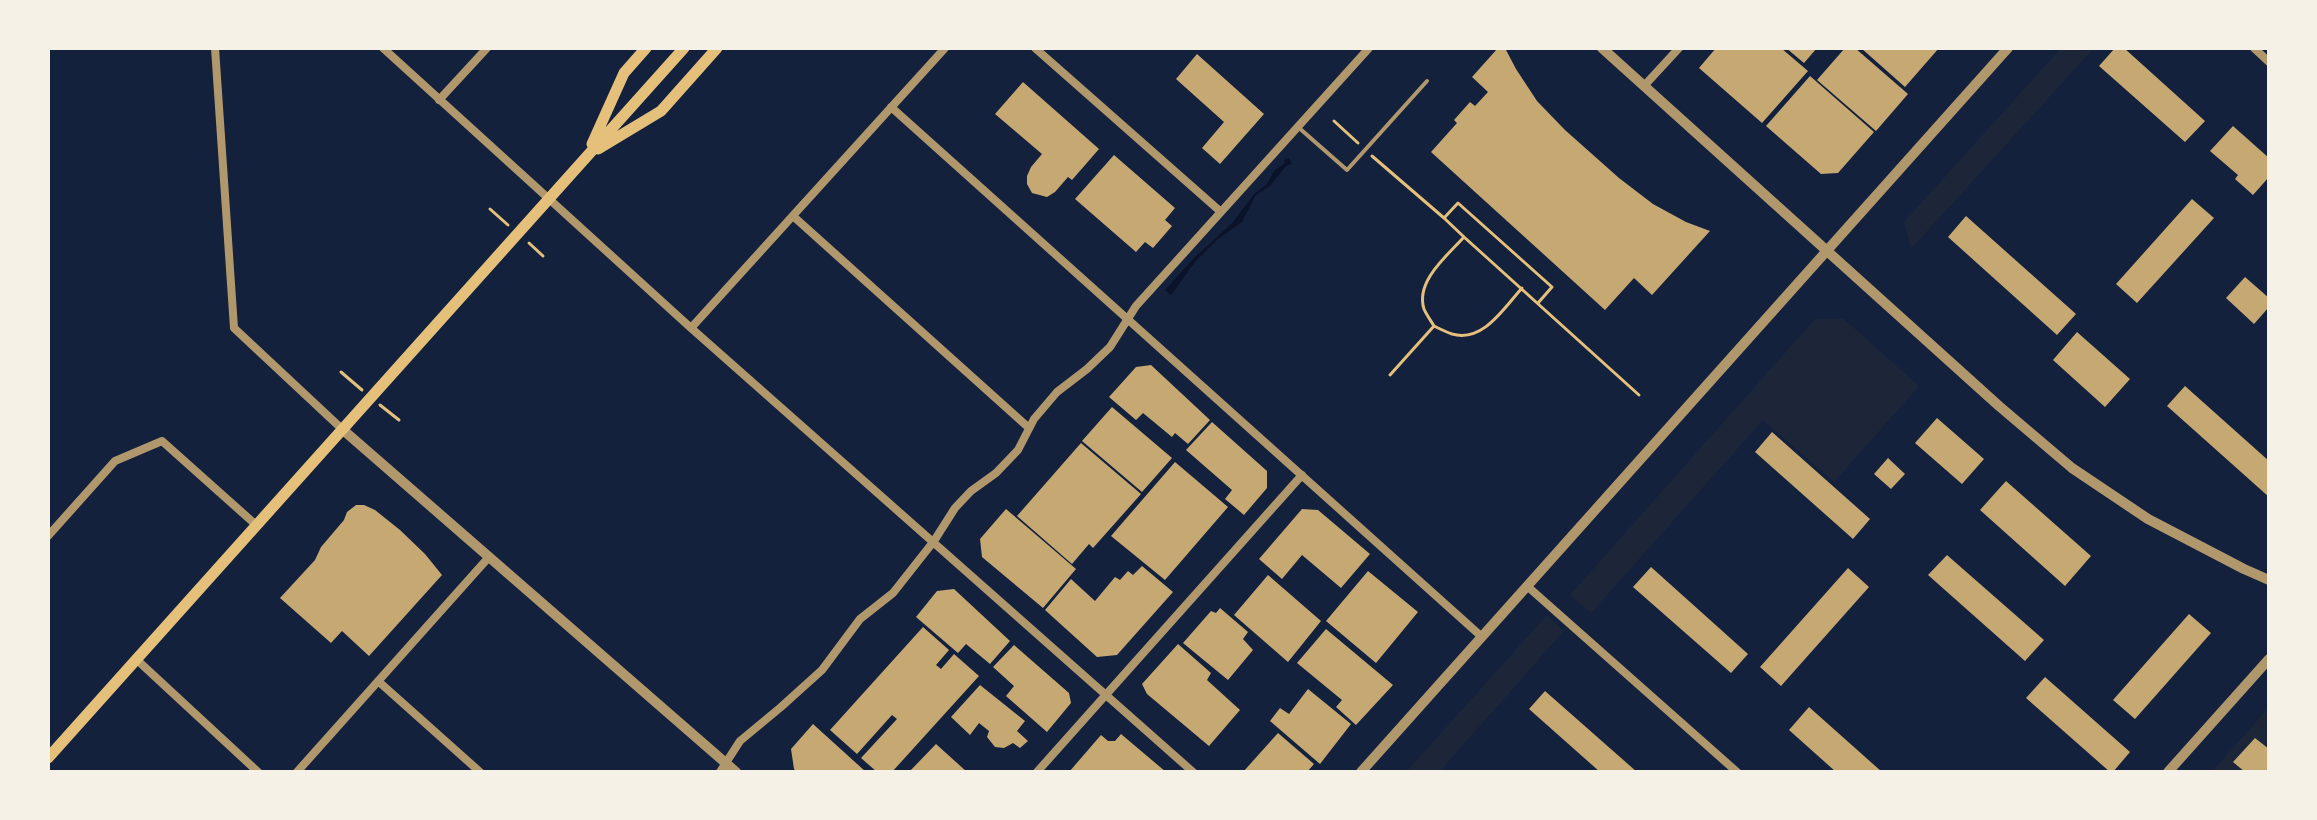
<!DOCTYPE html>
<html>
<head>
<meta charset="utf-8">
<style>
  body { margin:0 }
  #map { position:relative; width:2317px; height:820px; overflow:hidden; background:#14213d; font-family:Helvetica,sans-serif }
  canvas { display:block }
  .frame { position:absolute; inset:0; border:50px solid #f6f1e7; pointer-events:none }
</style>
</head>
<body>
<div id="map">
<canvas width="2317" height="820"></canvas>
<div class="frame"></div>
</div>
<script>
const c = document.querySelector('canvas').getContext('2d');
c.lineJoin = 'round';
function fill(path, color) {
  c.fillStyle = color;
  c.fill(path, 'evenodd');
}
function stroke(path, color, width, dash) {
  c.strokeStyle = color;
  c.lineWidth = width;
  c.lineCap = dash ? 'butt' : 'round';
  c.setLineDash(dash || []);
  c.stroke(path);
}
const green = new Path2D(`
  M2061 48H2094L1911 249 1904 222Z
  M1815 319H1844L1919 386 1834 482 1763 420 1591 613 1570 595Z
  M1547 615 1564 631 1439 772H1406Z
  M2269 707V772H2212Z`);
const water = new Path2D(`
  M1289 158 1292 164 1286 166 1271 185 1256 195 1242 222 1218 239 1195 262 1171 295 1165 290 1192 260 1232 223 1255 193 1266 185 1275 170 1284 164 1285 159Z`);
const building = new Path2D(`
  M1498 48H1505L1516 69 1537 101 1565 130 1619 178 1653 204 1686 222 1710 231 1652 295 1634 278 1605 310 1431 152 1457 123 1454 120 1470 102 1475 106 1488 92 1472 77Z
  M1716 48H1781L1808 71 1762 123 1699 68Z
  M1786 48H1817L1804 63Z
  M1845 48H1855L1908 94 1876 131 1817 80Z
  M1861 48H1939L1905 87Z
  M2115 48H2124L2205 121 2185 142 2099 66Z
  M1197 54 1264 114 1220 164 1202 148 1224 122 1176 79Z
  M1810 76 1874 132 1838 173 1821 174 1766 126Z
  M1023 82 1099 149 1072 180 1068 177 1055 192 1047 197 1032 193 1027 184V176L1031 167 1042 154 995 114Z
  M2233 126 2269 158V177L2253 195 2235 179 2238 175 2210 151Z
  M1114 155 1175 208 1165 220 1172 226 1153 248 1145 242 1136 252 1075 199Z
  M2192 199 2214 218 2137 303 2116 284Z
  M1966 216 2076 314 2057 335 1948 237Z
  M2245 277 2269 298V307L2254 324 2226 298Z
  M2077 332 2130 379 2105 407 2053 360Z
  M1151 365 1210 420 1188 444 1175 433 1172 437 1143 413 1136 420 1109 397 1136 367Z
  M2185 386 2269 461V497L2167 406Z
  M1112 407 1172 458 1142 492 1082 441Z
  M1937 418 1984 459 1962 484 1915 443Z
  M1212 422 1267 471V488L1244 515 1225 499 1232 490 1186 450Z
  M1772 432 1870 519 1853 539 1755 452Z
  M1081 443 1141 494 1093 548 1089 544 1072 564 1017 516Z
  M1888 458 1905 474 1891 489 1874 474Z
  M1175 462 1228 507 1165 580 1111 536Z
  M2006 481 2091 556 2065 586 1980 510Z
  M356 505H364L375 510 400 530 425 554 442 575 369 656 342 631 331 643 280 598 315 560 321 547 344 520 347 512Z
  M1006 509 1076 569 1043 608 982 557 980 539Z
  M1302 509 1318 510 1370 554 1341 588 1302 555 1282 579 1259 559Z
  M1947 555 2044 640 2025 661 1928 575Z
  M1142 566 1173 592 1117 655 1097 657 1045 610 1071 579 1095 601 1115 577 1120 580 1128 571 1133 575Z
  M1651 567 1748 654 1731 673 1633 587Z
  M1848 568 1869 587 1781 686 1760 667Z
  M1368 571 1418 612 1376 663 1326 621Z
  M1268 575 1321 621 1288 662 1234 615Z
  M954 589 1010 641 990 664 966 644 958 653 916 617 937 591Z
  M1220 608 1248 632 1243 639 1253 650 1228 680 1183 643 1211 611 1216 613Z
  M2189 614 2211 633 2135 719 2113 700Z
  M923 627 949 650 936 665 941 669 954 654 979 676 892 772H877L861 758 897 719 892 715 857 754 830 730Z
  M1326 629 1393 685 1356 725 1336 707 1342 700 1297 663Z
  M1178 644 1211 673 1207 680 1240 710 1209 746 1147 694 1142 684Z
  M1014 645 1069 693 1071 703 1047 732 1006 696 1014 686 993 667Z
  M2045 677 2130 752 2113 772H2110L2026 698Z
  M980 685 1025 721 1017 731 1028 741 1020 748 1013 743 1004 748 995 747 987 737 989 731 979 723 970 735 951 717Z
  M1308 689 1351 724 1320 764 1270 721 1280 708 1289 714Z
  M1545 691 1637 772H1600L1529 709Z
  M1809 707 1882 772H1836L1789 730Z
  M813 724 866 772H797L794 769 791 749Z
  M1278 733 1314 764 1307 772H1243Z
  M1121 734 1166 772H1069L1101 735 1108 741H1115Z
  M2255 738 2269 749V772H2245L2233 762Z
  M936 744 967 772H909Z`);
const path = new Path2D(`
  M1334 121 1358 143
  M1372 156 1444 218 1458 203 1552 287 1538 303
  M490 209 508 225
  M1464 237 1639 395
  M529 243 543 256
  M1434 326C1440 329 1446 332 1452 334 1483 343 1504 308 1522 288
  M341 372 362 390
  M1390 375 1434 326C1431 321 1426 314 1424 309 1415 281 1448 255 1464 237L1444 218
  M380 405 399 420`);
const service = new Path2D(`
  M1298 127 1347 170 1427 81`);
const minor = new Path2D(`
  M215 48 234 328 342 429
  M383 48 691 328 1193 772
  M1035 48 1221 212
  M2254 48 2269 62
  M1644 86 1679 48
  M439 100 487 48
  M891 107 1482 637
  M793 216 1029 428
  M691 328 945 48
  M48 536 115 461 162 441 255 524
  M1527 586 1737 772
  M136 659 258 772
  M378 681 480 772
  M297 772 489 557
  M720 772 740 741 781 707 822 670 860 619 893 593 934 541 955 508 971 491 996 473 1018 450 1034 419 1057 392 1087 369 1110 347 1136 306 1369 48
  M1037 772 1302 475`);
const tertiary = new Path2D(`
  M1602 48 1999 406 2072 468 2148 519 2244 569 2269 580
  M342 429 736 772
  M1361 772 2008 48
  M2168 772 2269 659`);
const secondary = new Path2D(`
  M592 144 624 73 646 48
  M598 149 661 111 717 48
  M48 758 684 48`);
fill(green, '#1d2539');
fill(water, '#0b132b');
fill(building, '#c6a872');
stroke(path, '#e5c07b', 3);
stroke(service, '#b1986c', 4);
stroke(minor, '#b1986c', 8);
stroke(tertiary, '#b1986c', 10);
stroke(secondary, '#e5c07b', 11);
</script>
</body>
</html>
